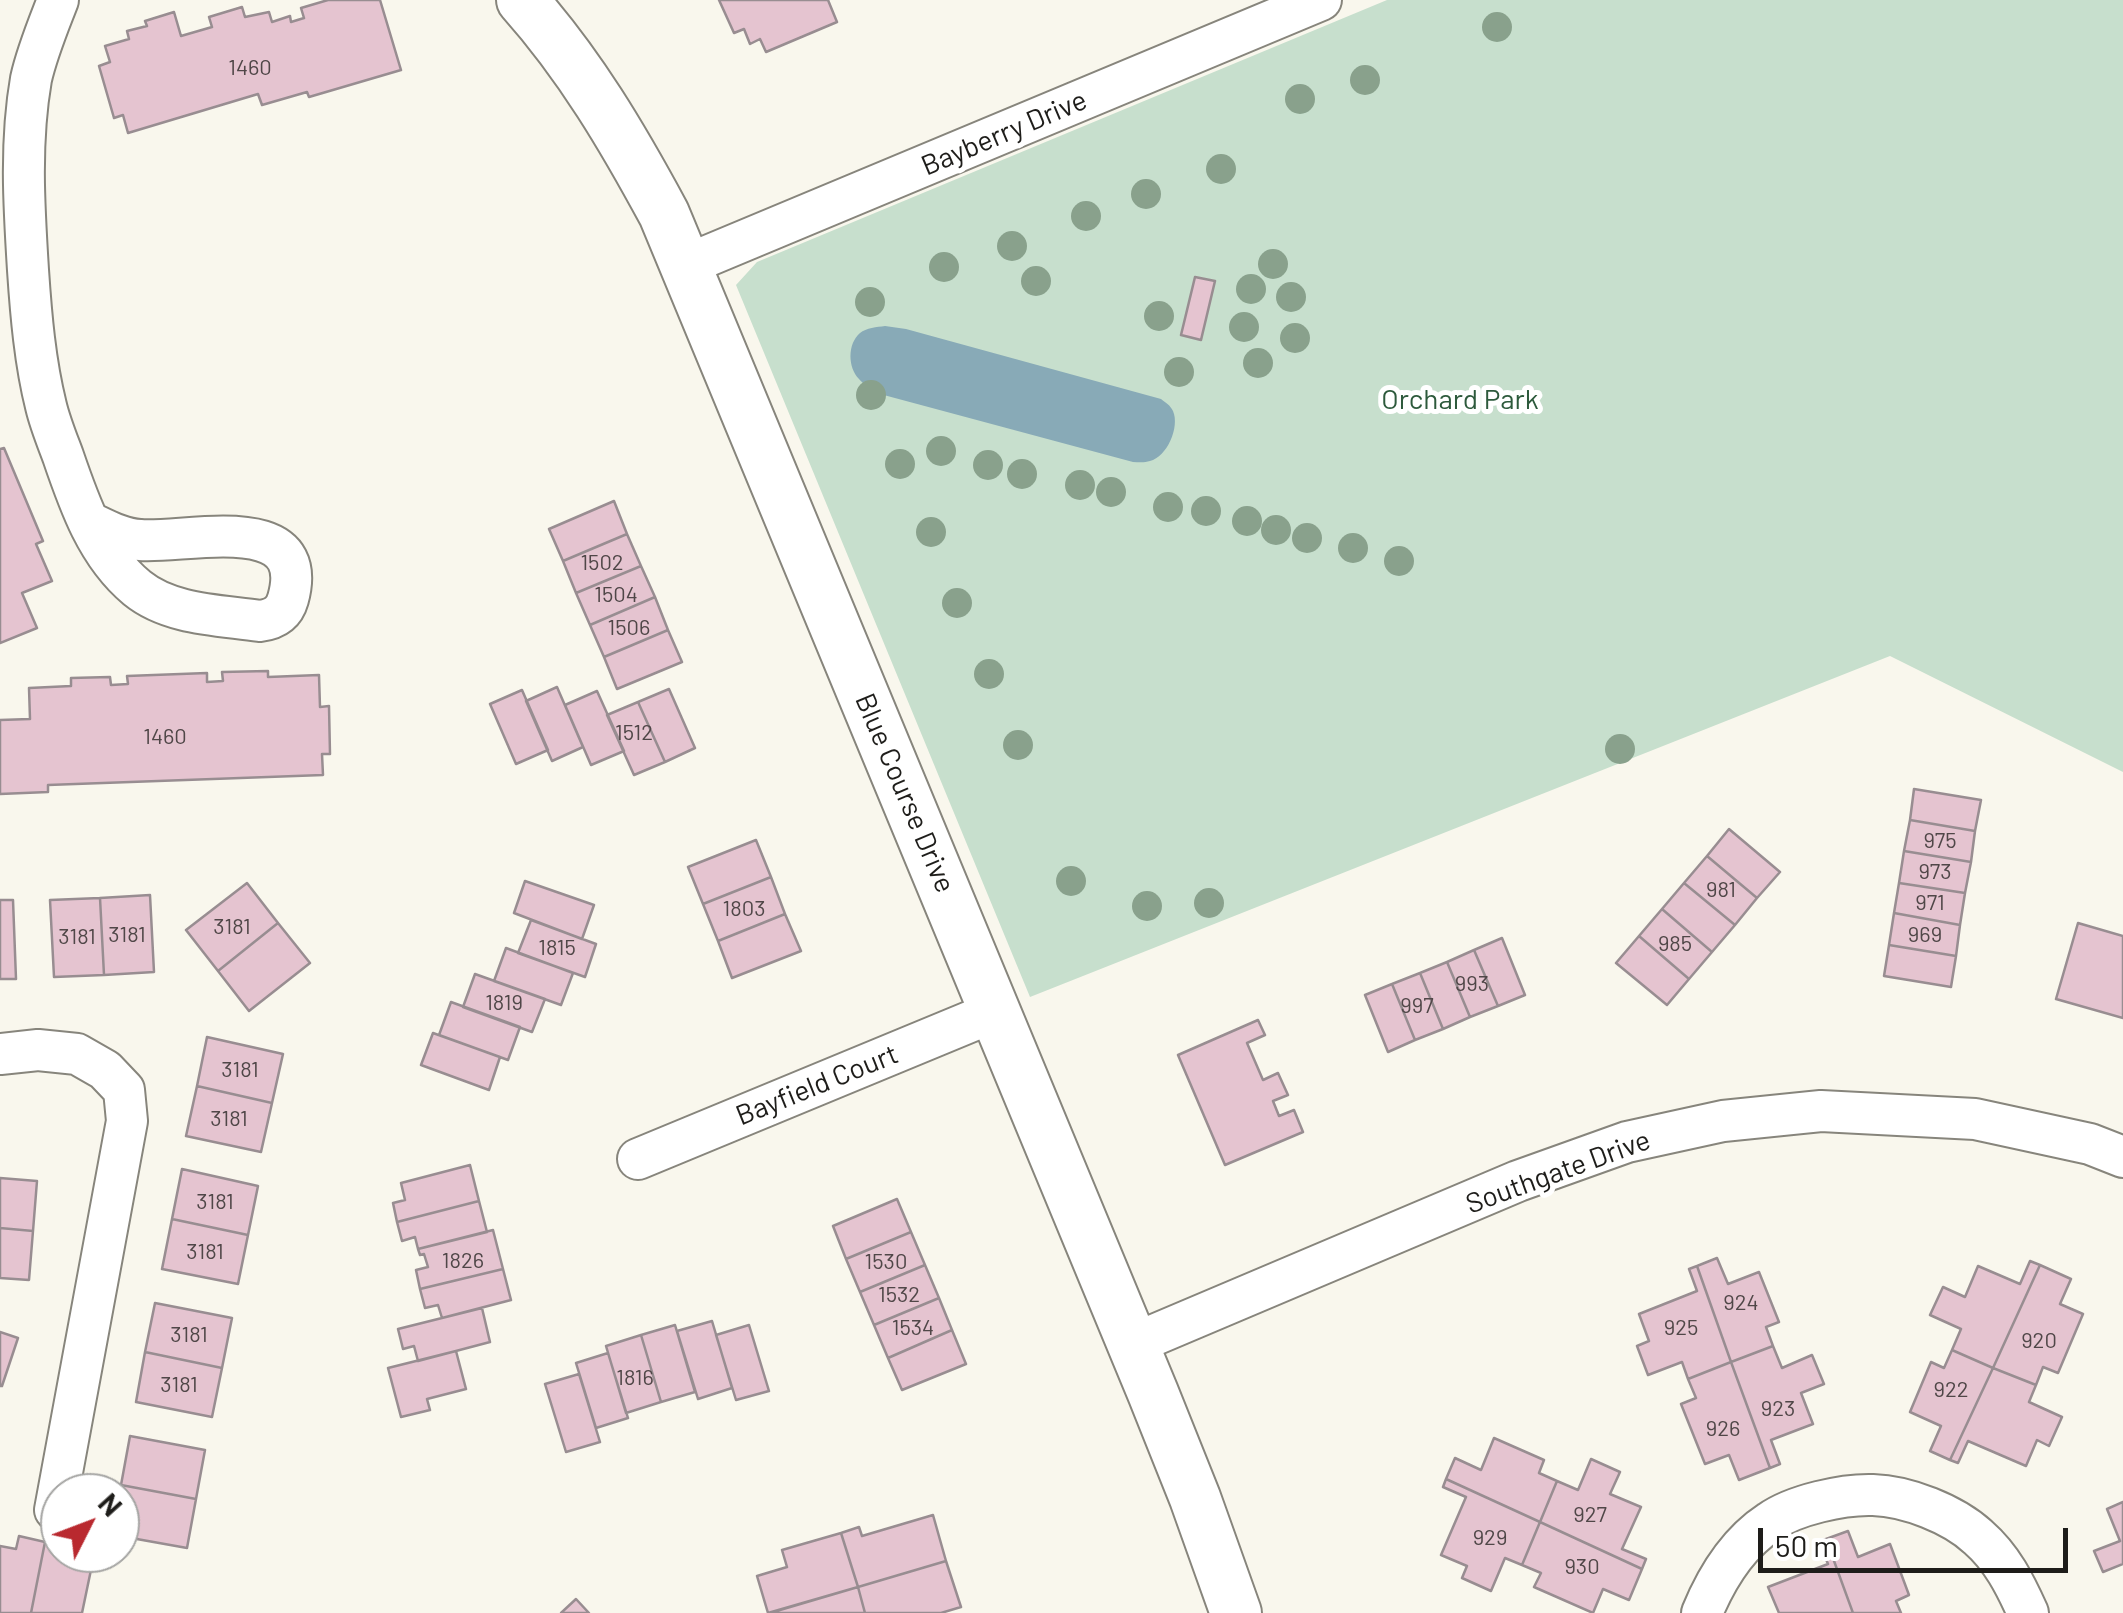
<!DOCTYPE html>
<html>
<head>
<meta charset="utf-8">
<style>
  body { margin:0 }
  #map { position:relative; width:2123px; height:1613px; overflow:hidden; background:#f9f7ed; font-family:Barlow,sans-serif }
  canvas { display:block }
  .north { position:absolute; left:40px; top:1473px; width:100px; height:100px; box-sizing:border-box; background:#fff; border:2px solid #a5a5a3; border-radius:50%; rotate:48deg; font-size:28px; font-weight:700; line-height:40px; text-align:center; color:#1e1d1a }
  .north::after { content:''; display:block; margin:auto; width:35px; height:45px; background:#b9292f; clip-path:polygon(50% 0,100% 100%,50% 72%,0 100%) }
  .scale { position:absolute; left:1758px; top:1528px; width:310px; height:45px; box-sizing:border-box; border:5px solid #1e1d1a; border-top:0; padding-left:12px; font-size:30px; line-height:35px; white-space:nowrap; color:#1e1d1a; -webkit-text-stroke:8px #fff; paint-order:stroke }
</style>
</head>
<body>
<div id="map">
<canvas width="2123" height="1613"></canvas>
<div class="north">N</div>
<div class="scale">50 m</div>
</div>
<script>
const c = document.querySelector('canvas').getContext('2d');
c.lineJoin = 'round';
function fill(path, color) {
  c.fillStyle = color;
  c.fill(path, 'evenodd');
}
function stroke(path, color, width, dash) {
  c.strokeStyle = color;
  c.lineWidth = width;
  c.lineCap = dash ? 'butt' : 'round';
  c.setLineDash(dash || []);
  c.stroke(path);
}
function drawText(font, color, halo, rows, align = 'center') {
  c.font = font + ' Barlow,sans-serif';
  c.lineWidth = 10;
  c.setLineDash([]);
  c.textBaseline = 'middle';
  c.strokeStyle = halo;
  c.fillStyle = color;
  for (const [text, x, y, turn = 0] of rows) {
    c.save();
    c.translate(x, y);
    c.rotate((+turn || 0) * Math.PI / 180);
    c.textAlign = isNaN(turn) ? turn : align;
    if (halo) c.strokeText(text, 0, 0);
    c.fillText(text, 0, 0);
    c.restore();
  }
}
const green = new Path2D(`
  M1387 0H2123V772L1890 656 1030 997 736 285 757 262Z`);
const water = new Path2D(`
  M885 326 906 329 1161 399C1166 403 1170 405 1173 411 1180 427 1167 457 1150 461 1144 463 1138 462 1133 462L880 394C873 390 864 385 859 379 848 368 847 344 860 333 866 328 877 327 885 326Z`);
const building = new Path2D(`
  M328 0H380L401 70 309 97 307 92 262 105 258 94 128 133 123 115 114 118 99 66 110 62 105 46 129 39 127 31 147 26 145 21 174 12 181 36 212 27 209 17 242 7 245 17 269 12 272 22 290 16 291 22 304 18 301 8Z
  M719 0H828L837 22 766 52 760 39 750 44 744 29 734 33Z
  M1195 277 1215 281 1201 340 1181 335Z
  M4 448 43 541 36 544 52 581 22 593 37 628 0 643V449Z
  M614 501 627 534 563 561 549 529Z
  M627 534 641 566 576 593 563 561Z
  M641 566 655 597 590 625 576 593Z
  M655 597 668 630 604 657 590 625Z
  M668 630 682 662 617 689 604 657Z
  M268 671V677L319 675 320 707 329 706 330 754H322L323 775 48 785V792L0 794V720L30 719 29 688 71 686V678L110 677 111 685 128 684 127 676 207 673V682L223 681 222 672Z
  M557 687 583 747 552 761 526 701Z
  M669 689 695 748 665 762 638 702Z
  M522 690 548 750 516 764 490 704Z
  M597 691 624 751 591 765 565 705Z
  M638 702 665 762 634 775 607 715Z
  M1914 789 1981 800 1975 831 1910 820Z
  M1910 820 1975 831 1971 862 1904 851Z
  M1729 829 1780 872 1757 898 1707 856Z
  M756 840 771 877 703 904 688 867Z
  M1904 851 1971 862 1965 893 1899 883Z
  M1707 856 1757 898 1735 925 1684 883Z
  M771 877 785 914 718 941 703 904Z
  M525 881 594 905 582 939 514 913Z
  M247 883 278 923 218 971 186 930Z
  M1684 883 1735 925 1712 952 1662 909Z
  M1899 883 1965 893 1960 925 1894 913Z
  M150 895 154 972 104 975 100 898Z
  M100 898 104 975 54 977 50 900Z
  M0 900H13L16 979H0Z
  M1662 909 1712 952 1689 979 1639 936Z
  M1894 913 1960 925 1956 956 1889 945Z
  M785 914 801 951 732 978 718 941Z
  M531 920 596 944 585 977 518 953Z
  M278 923 310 963 249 1011 218 971Z
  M2078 923 2123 936V1018L2056 999Z
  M1639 936 1689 979 1667 1005 1616 963Z
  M1502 938 1525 995 1498 1006 1474 950Z
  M1889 945 1956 956 1951 987 1884 976Z
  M506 948 573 973 561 1005 494 981Z
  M1474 950 1498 1006 1470 1017 1447 962Z
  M1447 962 1470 1017 1443 1029 1420 973Z
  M1420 973 1443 1029 1415 1040 1392 984Z
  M475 974 545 999 532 1032 463 1007Z
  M1392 984 1415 1040 1388 1052 1365 995Z
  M451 1002 520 1027 508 1060 439 1035Z
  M1258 1020 1265 1035 1247 1043 1263 1080 1278 1073 1288 1095 1273 1101 1279 1116 1294 1110 1303 1132 1225 1165 1178 1055Z
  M433 1033 500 1057 489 1090 421 1065Z
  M207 1037 283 1054 272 1103 197 1086Z
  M197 1086 272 1103 261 1152 186 1136Z
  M470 1165 479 1201 397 1222 393 1203 405 1200 401 1183Z
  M182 1169 258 1186 248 1235 172 1219Z
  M0 1178 37 1181 33 1231 0 1228Z
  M897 1199 911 1232 846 1259 833 1226Z
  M479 1201 487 1232 418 1249 415 1237 402 1241 397 1222Z
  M172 1219 248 1235 238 1284 162 1269Z
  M0 1228 33 1231 29 1280 0 1278Z
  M493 1230 503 1269 420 1289 416 1270 428 1267 424 1254 420 1255 418 1249Z
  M911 1232 925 1265 860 1292 846 1259Z
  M1717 1258 1728 1284 1759 1272 1779 1322 1766 1327 1773 1346 1731 1362 1697 1266Z
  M2030 1261 2040 1265 1993 1368 1952 1350 1961 1329 1930 1315 1943 1287 1965 1297 1978 1266 2020 1284Z
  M925 1265 939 1298 874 1325 860 1292Z
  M2040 1265 2071 1279 2060 1304 2083 1314 2058 1373 2043 1367 2036 1385 1993 1368Z
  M1697 1266 1731 1362 1688 1379 1682 1362 1648 1375 1637 1346 1649 1341 1639 1314 1697 1291 1689 1269Z
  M503 1269 511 1300 442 1318 438 1305 425 1308 420 1289Z
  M939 1298 952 1330 888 1358 874 1325Z
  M155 1303 232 1318 222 1368 145 1352Z
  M482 1308 490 1342 418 1361 414 1346 403 1349 398 1329Z
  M712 1321 732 1388 698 1399 677 1331Z
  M675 1325 695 1392 661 1402 641 1335Z
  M749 1325 769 1391 736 1400 716 1335Z
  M952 1330 966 1364 902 1390 888 1358Z
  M0 1332 18 1338 2 1386H0Z
  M641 1335 661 1402 626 1413 606 1346Z
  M1773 1346 1782 1368 1812 1355 1824 1384 1801 1393 1813 1424 1771 1440 1780 1464 1770 1468 1731 1362Z
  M1952 1350 1993 1368 1950 1460 1930 1451 1941 1426 1910 1412 1931 1362 1944 1368Z
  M456 1351 466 1389 427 1399 430 1410 401 1417 388 1368Z
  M145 1352 222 1368 212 1417 136 1402Z
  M608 1353 628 1418 596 1428 576 1363Z
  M1731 1362 1770 1468 1739 1480 1729 1455 1705 1464 1681 1404 1696 1398 1688 1379Z
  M1993 1368 2036 1385 2029 1402 2062 1417 2049 1446 2037 1440 2026 1466 1968 1441 1958 1463 1950 1460Z
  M579 1374 600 1442 566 1452 545 1384Z
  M130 1436 205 1450 196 1499 121 1485Z
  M1494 1438 1544 1460 1539 1473 1557 1481 1540 1522 1446 1479 1455 1458 1481 1470Z
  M1591 1459 1620 1472 1610 1494 1641 1507 1622 1549 1646 1559 1642 1569 1540 1522 1557 1481 1578 1490Z
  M1446 1479 1540 1522 1522 1565 1505 1558 1491 1591 1462 1578 1467 1566 1441 1555 1466 1497 1443 1487Z
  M121 1485 196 1499 187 1548 120 1536Z
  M2123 1502V1564L2103 1572 2094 1551 2120 1541 2107 1509Z
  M933 1515 946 1561 858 1587 841 1533 859 1527 862 1536Z
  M1540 1522 1642 1569 1629 1600 1603 1589 1593 1613 1534 1587 1541 1573 1522 1565Z
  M1848 1531 1858 1557 1890 1544 1909 1595 1896 1601 1901 1613H1853L1826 1539Z
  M841 1533 858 1587 768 1613 757 1576 787 1567 782 1550Z
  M19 1536 45 1542 31 1613H0V1546L16 1549Z
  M1826 1539 1853 1613H1779L1768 1587 1828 1564 1819 1542Z
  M45 1542 60 1545V1553H71L69 1560 92 1565 82 1613H31Z
  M946 1561 961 1607 941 1613H865L858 1587Z
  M858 1587 865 1613H770Z
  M576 1599 589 1613H561Z`);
const minor = new Path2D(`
  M58 0C48 26 37 52 31 79 20 142 24 207 28 270 31 315 35 362 46 406 50 423 57 440 63 456 79 503 97 555 137 588 170 615 220 615 260 621 275 619 284 613 288 599 313 509 186 544 140 540 122 539 106 530 89 522
  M686 265 1321 0
  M0 1054 38 1050 77 1054 105 1070 124 1090 127 1121 55 1510
  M638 1159 996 1011
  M1133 1344 1518 1181 1627 1142 1723 1121 1821 1111 1975 1119 2090 1144 2123 1157
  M1702 1613C1716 1579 1738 1543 1770 1522 1794 1505 1843 1494 1873 1495 1907 1496 1953 1514 1978 1537 2002 1558 2015 1584 2028 1613`);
const major = new Path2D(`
  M522 0C580 65 623 138 664 214L1153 1393 1195 1498 1236 1613`);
const trees = [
  [1497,27],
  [1365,80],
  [1300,99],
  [1221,169],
  [1146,194],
  [1086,216],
  [1012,246],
  [1273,264],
  [944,267],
  [1036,281],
  [1251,289],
  [1291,297],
  [870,302],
  [1159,316],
  [1244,327],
  [1295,338],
  [1258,363],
  [1179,372],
  [871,395],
  [941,451],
  [900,464],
  [988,465],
  [1022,474],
  [1080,485],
  [1111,492],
  [1168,507],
  [1206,511],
  [1247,521],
  [1276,530],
  [931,532],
  [1307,538],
  [1353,548],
  [1399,561],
  [957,603],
  [989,674],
  [1018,745],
  [1620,749],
  [1071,881],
  [1209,903],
  [1147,906]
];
const numberNames = [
  ["1460",250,68],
  ["1502",602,563],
  ["1504",616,595],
  ["1506",629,628],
  ["1512",634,733],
  ["1460",165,737],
  ["975",1940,841],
  ["973",1935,872],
  ["981",1721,890],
  ["971",1930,903],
  ["1803",744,909],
  ["3181",232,927],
  ["3181",127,935],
  ["969",1925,935],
  ["3181",77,937],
  ["985",1675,944],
  ["1815",557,948],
  ["993",1472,984],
  ["1819",504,1003],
  ["997",1417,1006],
  ["3181",240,1070],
  ["3181",229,1119],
  ["3181",215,1202],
  ["3181",205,1252],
  ["1826",463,1261],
  ["1530",886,1262],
  ["1532",899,1295],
  ["924",1741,1303],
  ["1534",913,1328],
  ["925",1681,1328],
  ["3181",189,1335],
  ["920",2039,1341],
  ["1816",635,1378],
  ["3181",179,1385],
  ["922",1951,1390],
  ["923",1778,1409],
  ["926",1723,1429],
  ["927",1590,1515],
  ["929",1490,1538],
  ["930",1582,1567]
];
const streetNames = [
  ["Bayberry Drive",1004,133,-23],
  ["Blue Course Drive",905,793,67],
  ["Bayfield Court",817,1085,-22],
  ["Southgate Drive",1558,1172,-20]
];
const parkNames = [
  ["Orchard Park",1460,400]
];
fill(green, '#c7dfcd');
fill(water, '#88aab7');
fill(building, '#e5c4d0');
stroke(building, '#988d91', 2.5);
stroke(minor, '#87857c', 44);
stroke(major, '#87857c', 54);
stroke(minor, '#fff', 40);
stroke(major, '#fff', 50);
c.fillStyle = '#89a18c';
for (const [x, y] of trees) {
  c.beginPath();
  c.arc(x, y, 15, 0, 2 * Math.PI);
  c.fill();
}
drawText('22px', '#504748', null, numberNames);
drawText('28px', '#1e1d1a', '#fff', streetNames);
drawText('28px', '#2d5a3c', '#fff', parkNames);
</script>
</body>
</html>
